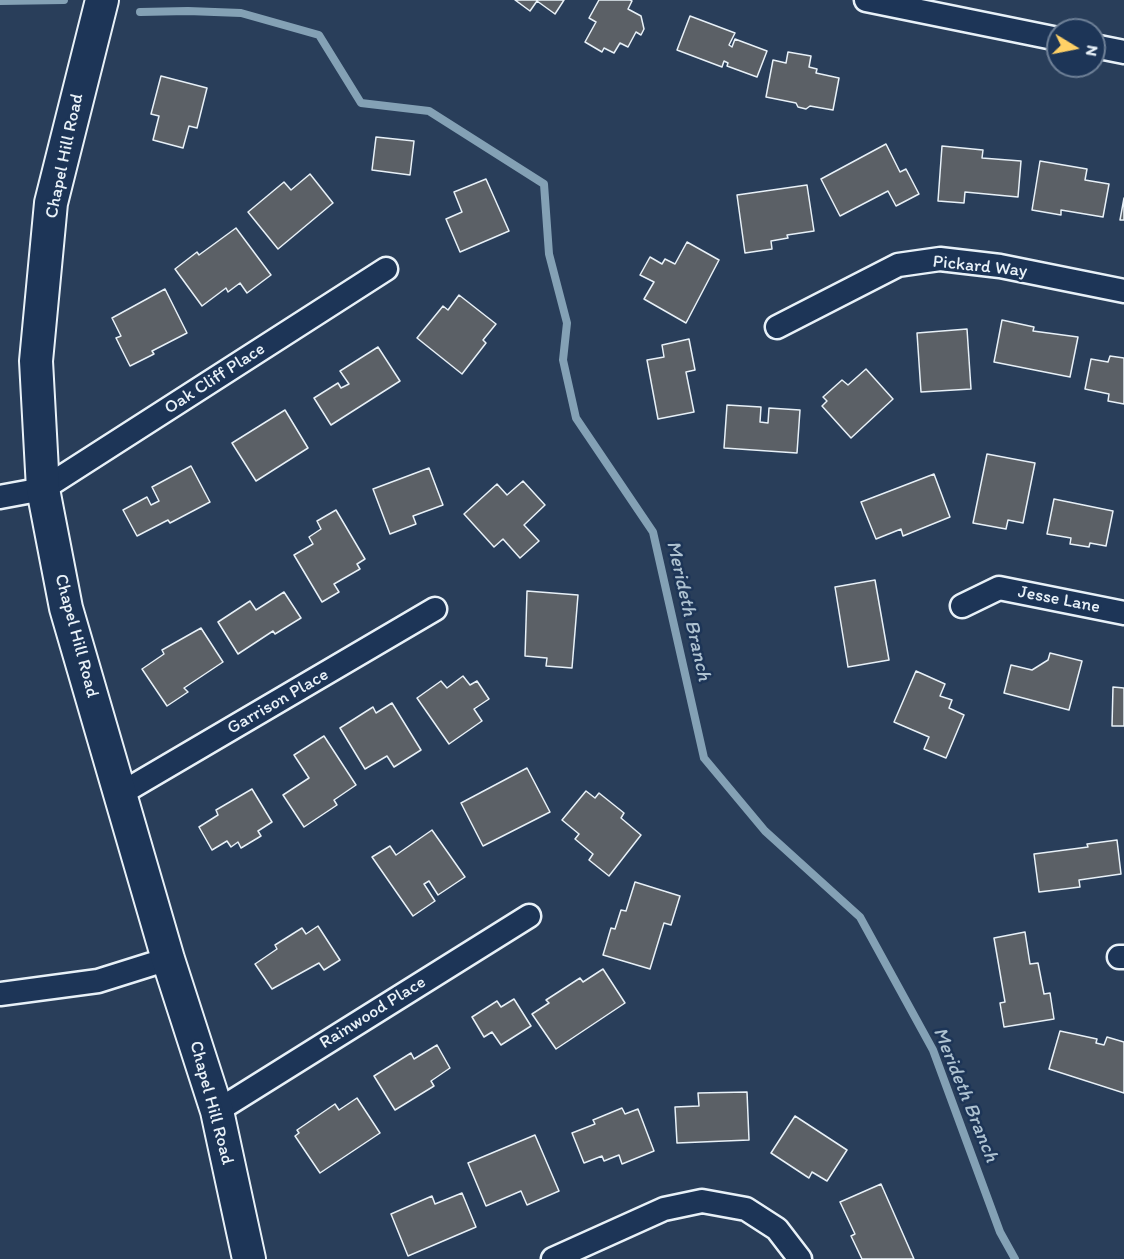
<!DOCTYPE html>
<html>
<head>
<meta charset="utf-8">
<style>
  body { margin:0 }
  #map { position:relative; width:1124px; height:1259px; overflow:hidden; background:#293e5a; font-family:Itim,sans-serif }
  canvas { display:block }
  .north { position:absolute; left:1046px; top:18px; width:60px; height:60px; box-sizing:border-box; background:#1d3557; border:2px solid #6e8097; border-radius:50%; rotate:100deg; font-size:16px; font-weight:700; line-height:24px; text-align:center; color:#e8f1f8 }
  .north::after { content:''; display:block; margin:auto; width:21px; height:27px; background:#ffd166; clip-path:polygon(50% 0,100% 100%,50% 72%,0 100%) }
</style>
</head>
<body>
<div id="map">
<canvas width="1124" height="1259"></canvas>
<div class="north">N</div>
</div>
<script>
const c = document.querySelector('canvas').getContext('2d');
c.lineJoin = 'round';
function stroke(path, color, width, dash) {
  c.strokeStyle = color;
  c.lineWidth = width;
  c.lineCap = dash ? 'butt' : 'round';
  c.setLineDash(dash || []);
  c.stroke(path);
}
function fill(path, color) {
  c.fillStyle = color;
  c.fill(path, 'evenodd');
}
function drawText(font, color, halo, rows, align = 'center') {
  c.font = font + ' Itim,sans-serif';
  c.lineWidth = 5;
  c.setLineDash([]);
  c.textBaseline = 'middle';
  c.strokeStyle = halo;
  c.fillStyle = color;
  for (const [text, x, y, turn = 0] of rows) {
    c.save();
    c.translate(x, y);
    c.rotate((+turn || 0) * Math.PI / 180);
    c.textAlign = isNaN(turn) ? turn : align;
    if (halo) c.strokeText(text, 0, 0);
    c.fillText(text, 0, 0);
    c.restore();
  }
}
const stream = new Path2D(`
  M0 1 64 0
  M140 12 188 11 241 13 319 35 361 103 429 111 544 184 549 254 567 323 563 360 576 418 653 532 704 758 765 831 860 917 933 1050 1000 1232 1015 1259`);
const building = new Path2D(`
  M515 0H564L555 14 537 1 530 11Z
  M599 0H630L632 1 628 9 641 16 644 29 641 35 636 32 628 47 620 43 614 53 604 48 602 52 585 42 596 22 589 18Z
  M690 16 735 33 729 45 732 47 735 39 767 51 757 77 727 66 728 63 724 61 722 67 677 50Z
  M788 52 811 56 809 67 817 69 816 73 839 78 833 110 810 106 806 109 798 107 796 103 766 97 773 60 786 63Z
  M161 76 207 88 197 128 189 126 183 148 153 140 159 116 151 114Z
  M376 137 414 141 410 175 372 170Z
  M886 144 900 172 906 169 919 194 896 206 888 191 840 216 821 179Z
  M942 146 983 150 982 158 1021 161 1018 197 965 192 964 203 938 201Z
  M1040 161 1087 169 1085 180 1109 184 1103 217 1061 210V215L1032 210Z
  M310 174 333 203 278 249 248 212 284 182 291 190Z
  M486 179 509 231 460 252 446 219 462 212 454 192Z
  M807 185 814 231 787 235 788 238 771 241 772 249 745 253 737 195Z
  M1124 198V220H1120Z
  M236 228 271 275 247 293 240 283 228 292 226 288 202 306 175 269 197 252 199 255Z
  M687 242 719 260 686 323 644 299 654 282 640 275 650 257 662 264 665 259 675 264Z
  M165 289 187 333 152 351 154 354 130 366 116 338 121 336 112 318Z
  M459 295 496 324 483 340 486 343 462 374 417 338 443 306 448 310Z
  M1002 320 1034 327 1033 331 1078 337 1070 377 994 362Z
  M967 329 971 389 921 392 917 333Z
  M689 339 695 370 686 372 694 412 658 419 647 360 664 357 662 345Z
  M378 347 400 381 331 425 314 398 338 383 341 388 349 384 340 371Z
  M1110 356 1124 358V404L1108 401 1109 394 1085 389 1091 359 1108 362Z
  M866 369 893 399 851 438 822 406 827 401 823 397 842 380 848 385Z
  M727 405 761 407 760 422 768 423 769 408 800 410 797 453 724 448Z
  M285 410 308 448 256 481 232 443Z
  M987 454 1035 463 1023 523 1008 520 1006 529 973 523Z
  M191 466 210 502 170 523 168 520 137 536 123 510 147 497 151 505 159 501 152 487Z
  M429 468 443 505 413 516 416 524 390 534 373 489Z
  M934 474 950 517 903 536 901 529 876 539 861 502Z
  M523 481 545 505 524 525 539 541 520 558 503 539 494 547 464 514 497 484 507 495Z
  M1054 499 1113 511 1106 546 1090 543 1089 547 1070 544 1071 538 1047 534Z
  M336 510 365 559 357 564 360 569 334 584 339 592 322 602 294 555 313 544 309 537 321 529 317 521Z
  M875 580 889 660 848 667 835 587Z
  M527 591 578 595 572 668 546 666 547 658 525 656Z
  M284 592 301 618 275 634 273 631 238 654 218 622 250 601 256 610Z
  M201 628 223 662 184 688 188 692 167 706 142 669 164 654 162 650Z
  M1050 653 1082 661 1069 710 1004 693 1011 665 1032 670 1048 660Z
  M916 671 945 684 940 696 952 700 949 708 964 715 946 758 924 749 929 737 894 722Z
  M463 676 470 685 477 681 489 699 474 709 482 721 449 744 417 698 441 681 447 688Z
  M1113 687 1124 688V726H1112Z
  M392 703 421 750 394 767 387 756 365 769 340 728 373 707 376 713Z
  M324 736 356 785 334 800 337 805 304 827 283 795 309 778 294 755Z
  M527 768 550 812 483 846 461 803Z
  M252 789 272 822 258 831 261 836 241 848 238 842 231 847 227 841 212 850 199 827 218 815 216 810Z
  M586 791 595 798 599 793 624 813 621 818 641 835 609 876 589 860 593 854 575 839 579 834 562 820Z
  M432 830 465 877 438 895 429 881 424 884 435 901 413 916 372 857 390 846 396 855Z
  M1117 840 1121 874 1079 880 1080 887 1039 892 1034 854 1088 847 1087 844Z
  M635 882 680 896 671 925 664 923 650 969 603 955 611 928 615 929 621 910 626 911Z
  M318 926 340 960 324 970 319 963 272 989 255 964 277 949 275 945 302 928 306 934Z
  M1025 932 1030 964 1038 963 1044 994 1050 993 1054 1019 1004 1027 1000 1003 1005 1002 994 938Z
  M603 969 625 1003 556 1049 532 1014 549 1003 546 1000 580 978 583 982Z
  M514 999 531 1026 501 1045 492 1032 484 1037 472 1017 497 1001 501 1007Z
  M1060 1031 1097 1039 1096 1043 1104 1045 1107 1037 1124 1042V1093L1049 1069Z
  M437 1045 450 1068 431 1081 434 1086 395 1110 374 1076 411 1053 414 1059Z
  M747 1092 749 1140 677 1143 675 1107 699 1106 698 1093Z
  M357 1098 380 1133 320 1173 295 1136 299 1133 297 1130 335 1104 339 1110Z
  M622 1108 625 1114 638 1109 654 1151 622 1164 619 1155 604 1161 602 1156 584 1163 572 1133 595 1124 593 1120Z
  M795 1116 847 1150 827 1181 812 1172 809 1178 771 1153Z
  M535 1135 559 1191 527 1205 521 1191 486 1206 468 1163Z
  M881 1184 914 1259H862L851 1236 855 1234 840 1202Z
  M462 1193 476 1227 408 1256 391 1214 432 1196 435 1204Z`);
const street = new Path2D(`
  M866 0 1058 39
  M1094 46 1124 52
  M777 327 898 265 940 259 1000 266 1124 291
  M0 497 43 489 386 269
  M962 606 999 588 1124 613
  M120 794 435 609
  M1119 957H1124
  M0 994 98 981 168 959
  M217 1111 529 916
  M553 1259 664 1209 702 1201 746 1209 777 1229 800 1259`);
const secondary = new Path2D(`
  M102 0 51 203 36 361 43 489 66 608 168 959 217 1111 249 1259`);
const streetNames = [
  ["Chapel Hill Road",65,156,-78],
  ["Pickard Way",980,267,6],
  ["Oak Cliff Place",215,379,-33],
  ["Jesse Lane",1059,600,11],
  ["Chapel Hill Road",76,636,75],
  ["Garrison Place",278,702,-30],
  ["Rainwood Place",373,1013,-32],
  ["Chapel Hill Road",211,1103,75]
];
const waterNames = [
  ["Merideth Branch",688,611,77],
  ["Merideth Branch",965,1095,68]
];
stroke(stream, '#84a1b5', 8);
fill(building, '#5b6066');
stroke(building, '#e8f1f8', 1.5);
stroke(street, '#e8f1f8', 27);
stroke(secondary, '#e8f1f8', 36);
stroke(street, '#1d3557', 22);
stroke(secondary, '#1d3557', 32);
drawText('18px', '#e8f1f8', '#1d3557', streetNames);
drawText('italic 20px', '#aec2d1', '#1d3557', waterNames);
</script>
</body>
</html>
